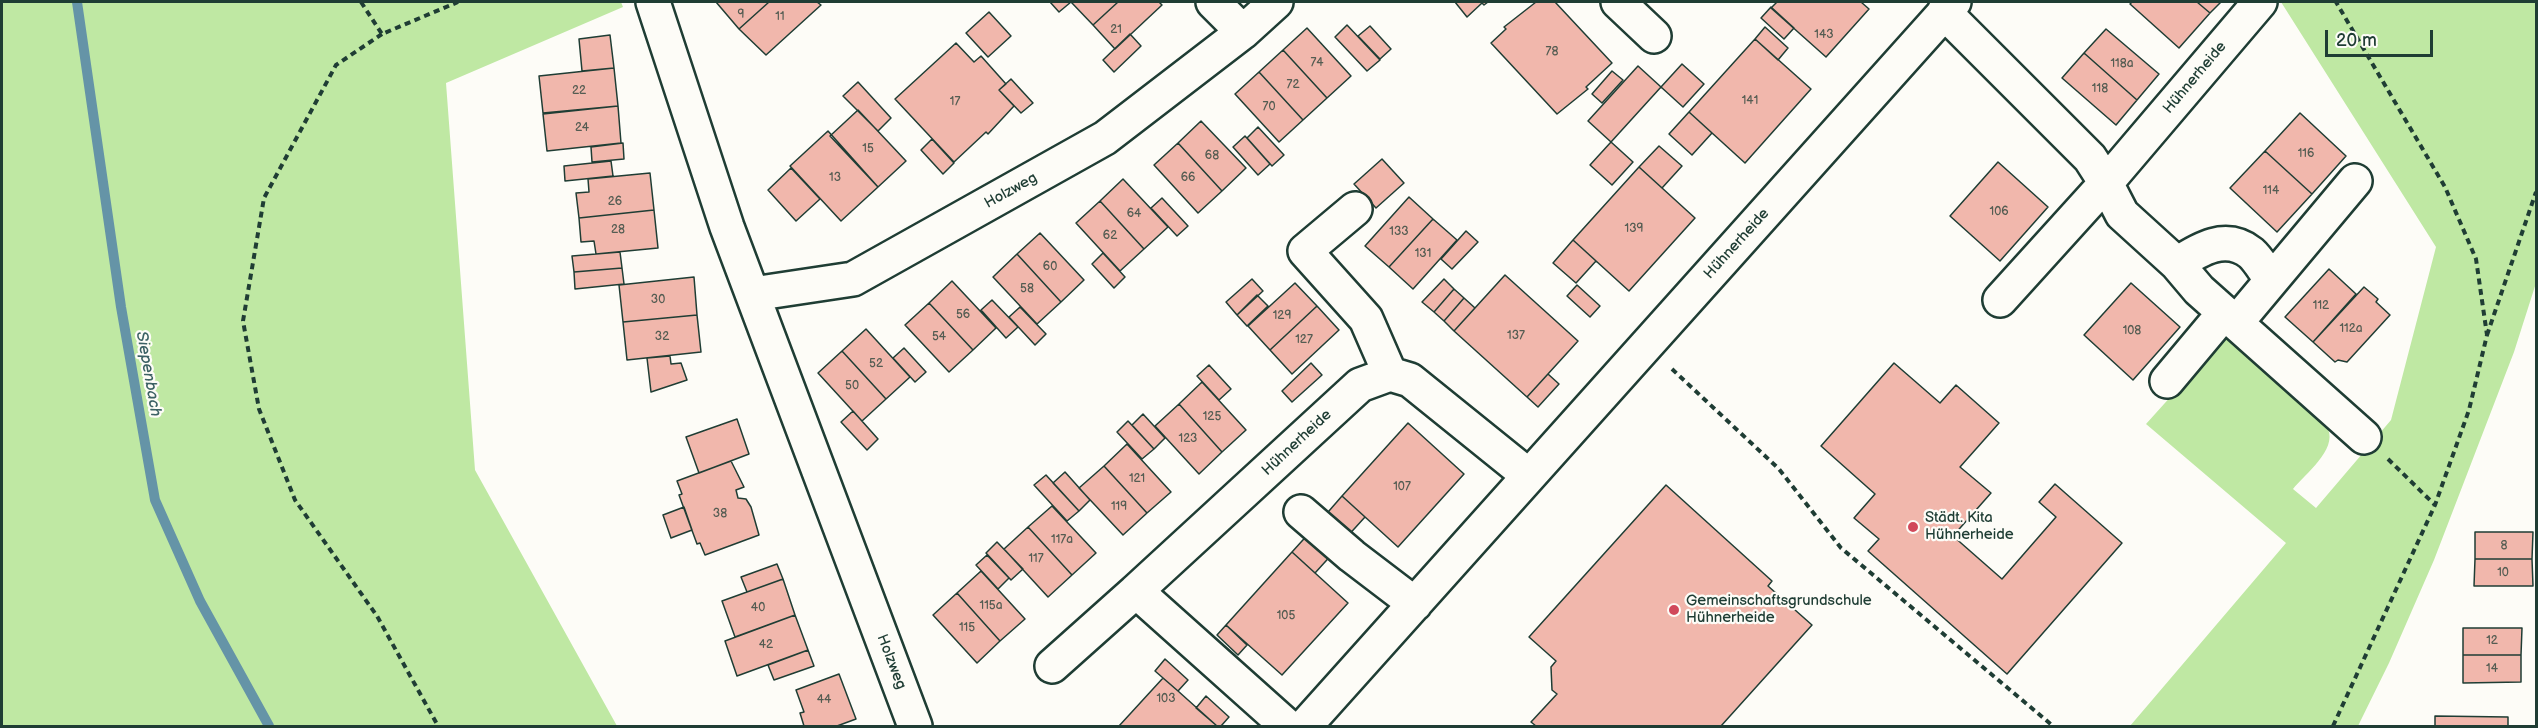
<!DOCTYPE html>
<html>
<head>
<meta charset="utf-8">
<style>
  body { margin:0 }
  #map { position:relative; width:2538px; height:728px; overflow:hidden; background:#fdfcf7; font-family:"Balsamiq Sans",sans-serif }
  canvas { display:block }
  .frame { position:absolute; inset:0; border:3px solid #1f3d34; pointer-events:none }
  .scale { position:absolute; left:2325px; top:30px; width:108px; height:27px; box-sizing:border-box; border:3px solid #1f3d34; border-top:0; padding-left:8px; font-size:18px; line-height:21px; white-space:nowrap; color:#1f3d34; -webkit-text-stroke:4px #fdfcf7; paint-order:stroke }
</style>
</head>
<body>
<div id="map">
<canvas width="2538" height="728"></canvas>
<div class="frame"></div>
<div class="scale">20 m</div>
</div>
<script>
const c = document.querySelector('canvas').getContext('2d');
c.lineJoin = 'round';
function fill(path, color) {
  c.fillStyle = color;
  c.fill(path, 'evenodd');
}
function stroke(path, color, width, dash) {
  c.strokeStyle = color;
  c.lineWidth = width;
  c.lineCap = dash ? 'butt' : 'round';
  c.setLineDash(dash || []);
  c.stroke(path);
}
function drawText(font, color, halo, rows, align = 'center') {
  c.font = font + ' "Balsamiq Sans",sans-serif';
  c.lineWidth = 4.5;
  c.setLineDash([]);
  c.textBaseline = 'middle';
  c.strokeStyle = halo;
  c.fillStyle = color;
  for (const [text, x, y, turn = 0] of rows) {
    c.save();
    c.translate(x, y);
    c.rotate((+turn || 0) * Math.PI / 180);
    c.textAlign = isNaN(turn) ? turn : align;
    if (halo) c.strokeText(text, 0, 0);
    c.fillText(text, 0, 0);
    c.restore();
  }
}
const green = new Path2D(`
  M2 2H621L623 7 446 83 475 470 617 726H2Z
  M2281 2H2536V283L2514 352 2434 560 2389 663 2358 726H2130L2286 543 2146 424 2228 333 2328 429C2337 450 2305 474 2293 489L2316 508 2391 420 2436 247Z`);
const stream = new Path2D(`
  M77 2 121 307 155 500 200 601 269 726`);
const building = new Path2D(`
  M716 2H769L739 29Z
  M769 2H817L821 5 766 55 739 29Z
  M1050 2H1071L1059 12Z
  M1071 2H1118L1093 25Z
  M1118 2H1159L1162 5 1115 49 1093 25Z
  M1455 2H1488L1484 5 1482 3 1467 17Z
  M1536 2H1555L1612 63 1586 87 1588 89 1557 114 1491 43 1506 29 1504 27Z
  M1777 2H1861L1869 9 1826 57 1771 8Z
  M2132 2H2197L2210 13 2179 48 2130 4Z
  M2197 2H2221L2210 13Z
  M1771 7 1794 28 1784 39 1761 18Z
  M989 12 1011 36 988 57 966 33Z
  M1347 25 1380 60 1367 71 1335 37Z
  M1370 26 1391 49 1380 59 1358 36Z
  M1765 27 1788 48 1778 60 1755 39Z
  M1307 28 1351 76 1327 98 1283 50Z
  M2106 29 2159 74 2137 100 2084 53Z
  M1130 34 1141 46 1114 72 1103 60Z
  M610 35 614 68 582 71 579 39Z
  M1755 39 1811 89 1745 163 1689 112Z
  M956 43 974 62 981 56 1006 84 999 90 1014 106 988 134 986 132 954 162 895 99Z
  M1283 50 1327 98 1303 120 1259 72Z
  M2084 53 2137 100 2116 125 2062 78Z
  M1682 64 1704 84 1683 107 1661 87Z
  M1638 66 1661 87 1611 142 1588 121Z
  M614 68 618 106 543 113 539 76Z
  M1612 71 1623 80 1602 103 1592 94Z
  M1259 72 1303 120 1279 142 1235 94Z
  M1011 79 1033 103 1021 113 999 90Z
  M858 82 891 118 878 131 843 96Z
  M618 106 621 143 547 151 543 114Z
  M858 110 906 161 878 187 830 136Z
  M1689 112 1712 133 1692 155 1669 134Z
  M2300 113 2346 156 2312 194 2265 151Z
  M1201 121 1246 168 1222 191 1178 143Z
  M1258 127 1284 155 1272 166 1247 138Z
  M828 131 878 187 841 221 790 166Z
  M1245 136 1270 164 1258 175 1233 147Z
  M932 139 954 163 943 174 921 150Z
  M1611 142 1633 162 1612 185 1590 165Z
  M623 143 624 159 592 162 591 147Z
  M1178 143 1222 191 1198 213 1154 165Z
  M1659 146 1682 166 1662 188 1639 167Z
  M2265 151 2312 194 2277 232 2230 188Z
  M1382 159 1404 183 1376 208 1354 184Z
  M611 161 613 176 565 181 564 166Z
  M1998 162 2048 207 2000 261 1950 216Z
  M1639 167 1695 218 1629 291 1573 240Z
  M791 168 820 199 796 221 768 190Z
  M650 173 654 210 579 218 576 193 589 192 588 179Z
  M1123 179 1168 227 1144 249 1100 201Z
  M1409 197 1433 219 1389 267 1365 246Z
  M1162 198 1188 226 1177 236 1151 208Z
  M1100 201 1144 249 1120 271 1076 223Z
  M654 210 658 248 596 254 594 241 581 242 579 218Z
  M1433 219 1457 240 1413 289 1389 267Z
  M1466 231 1478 242 1452 269 1441 259Z
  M1040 233 1084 280 1061 302 1017 254Z
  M1573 240 1596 261 1576 283 1553 263Z
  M620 252 622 268 574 272 572 256Z
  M1103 253 1125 277 1114 288 1092 264Z
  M1017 254 1061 302 1037 324 993 277Z
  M622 268 624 284 575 289 574 272Z
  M2329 269 2356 294 2313 342 2285 317Z
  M1505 275 1578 341 1527 397 1454 331Z
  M694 277 697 315 623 322 619 285Z
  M1252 279 1263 291 1237 315 1226 302Z
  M1444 279 1454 289 1434 312 1422 302Z
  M952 281 996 328 973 350 929 303Z
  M1295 283 1317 306 1270 350 1248 326Z
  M2131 283 2180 327 2133 380 2084 335Z
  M1577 285 1600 306 1590 317 1567 296Z
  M2364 287 2378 299 2376 302 2390 315 2347 362 2338 360 2335 362 2313 342Z
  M1454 289 1464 298 1444 321 1434 312Z
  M1257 295 1268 306 1247 326 1237 315Z
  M1464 298 1475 308 1454 331 1444 321Z
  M992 300 1018 327 1006 338 981 310Z
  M929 303 973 350 949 372 905 325Z
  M1317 306 1339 330 1292 374 1270 350Z
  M1020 307 1046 334 1035 345 1009 317Z
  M697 315 701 352 627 360 623 322Z
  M866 329 910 377 886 399 842 351Z
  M904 348 926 372 915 382 893 358Z
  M842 351 886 399 862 421 818 373Z
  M670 356 671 364 681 363 687 380 651 392 647 358Z
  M1311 363 1322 375 1292 402 1282 391Z
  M1894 363 1940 403 1956 385 1999 423 1960 467 1991 493 1953 536 2002 579 2056 517 2039 502 2055 484 2122 543 2007 674 1868 551 1879 539 1854 518 1875 494 1821 446Z
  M1209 365 1231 389 1219 400 1197 376Z
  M1548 374 1559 384 1538 407 1527 397Z
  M1202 382 1246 430 1222 452 1179 404Z
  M1179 404 1222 452 1199 474 1155 426Z
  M853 411 878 439 867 450 841 422Z
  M1143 414 1165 438 1154 449 1132 425Z
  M737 419 749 454 699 473 686 437Z
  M1128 421 1154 449 1142 459 1117 432Z
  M1408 423 1464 474 1398 547 1342 496Z
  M1127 444 1171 492 1147 513 1104 466Z
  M731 461 744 487 736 490 738 498 746 499 751 507 759 535 705 555 700 543 697 544 679 495 682 494 677 481Z
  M1104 466 1147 513 1123 535 1079 488Z
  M1065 472 1090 500 1079 511 1053 483Z
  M1046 475 1079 511 1067 521 1034 485Z
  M1666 485 1772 581 1768 586 1812 625 1721 726H1536L1531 722 1557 694 1552 690 1551 667 1556 661 1529 637Z
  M1342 496 1365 517 1345 539 1322 519Z
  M1052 506 1096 553 1072 575 1028 527Z
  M684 507 692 530 671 538 663 515Z
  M1028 527 1072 575 1048 597 1004 549Z
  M1312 530 1335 551 1315 573 1292 552Z
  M2475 532H2533L2532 559H2475Z
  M997 542 1023 569 1011 580 986 553Z
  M1292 552 1348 603 1282 675 1226 625Z
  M987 555 1009 578 998 589 976 565Z
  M2475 559H2532L2533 586H2474Z
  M777 564 783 579 747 592 741 577Z
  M981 571 1025 619 1000 641 957 593Z
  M783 579 795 615 735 637 722 601Z
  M957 593 1000 641 977 663 933 615Z
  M795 615 808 650 737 676 725 641Z
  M1226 625 1247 645 1238 655 1217 635Z
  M2463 628H2522L2521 655H2463Z
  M808 650 814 666 774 680 768 665Z
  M2463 655H2521V682L2463 683Z
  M1165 659 1188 680 1178 691 1155 671Z
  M839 674 856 719 837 726H804L800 713 804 712 796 690Z
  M1163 678 1178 691 1217 726H1119Z
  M1206 696 1229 717 1221 726H1217L1196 708Z
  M2435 716 2508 717V726H2435Z`);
const path = new Path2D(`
  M361 2 382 34 458 2
  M382 34 336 65 264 198 243 321 259 409 295 500 377 616 438 726
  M2487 335 2536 192
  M1672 369 1779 469 1841 548 2053 726
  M2388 459 2435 505
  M2333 726 2435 505 2469 410 2487 335 2476 259 2445 187 2336 2`);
const minor = new Path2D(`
  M653 2 727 227 915 726
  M1213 2 1243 32
  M1618 2 1654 36
  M1944 12 2090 158 2106 183 2122 214 2177 264 2199 290 2364 437
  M1355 209 1305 251 1366 319 1390 374
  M2177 264C2200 249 2226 233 2251 253 2259 260 2265 272 2272 280L2236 323
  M2272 280 2355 181
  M753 294 853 279 1105 138 1243 32 1276 2
  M2000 300 2106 183 2260 2
  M2167 381 2224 313
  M1301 512 1352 556 1415 604
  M1052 666 1136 591
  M1287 726 1136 591 1360 385 1390 374 1410 380 1529 476
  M1305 726 1954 2`);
const markers = [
  [1913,527,6,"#d1495b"],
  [1674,610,6,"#d1495b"]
];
const numberNames = [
  ["9",741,15],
  ["11",780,17],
  ["21",1116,30],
  ["143",1824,35],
  ["78",1552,52],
  ["74",1317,63],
  ["118a",2122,64],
  ["72",1293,85],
  ["118",2100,89],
  ["22",579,91],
  ["141",1750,101],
  ["17",955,102],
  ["70",1269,107],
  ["24",582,128],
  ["15",868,149],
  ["116",2306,154],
  ["68",1212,156],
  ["13",835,178],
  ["66",1188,178],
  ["114",2271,191],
  ["26",615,202],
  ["106",1999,212],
  ["64",1134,214],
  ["139",1634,229],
  ["28",618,230],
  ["133",1399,232],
  ["62",1110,236],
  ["131",1423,254],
  ["60",1050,267],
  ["58",1027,289],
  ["30",658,300],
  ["112",2321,306],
  ["56",963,315],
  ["129",1282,316],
  ["112a",2351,329],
  ["108",2132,331],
  ["137",1516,336],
  ["32",662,337],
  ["54",939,337],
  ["127",1304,340],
  ["52",876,364],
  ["50",852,386],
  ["125",1212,417],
  ["123",1188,439],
  ["121",1137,479],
  ["107",1402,487],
  ["119",1119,507],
  ["38",720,514],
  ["117a",1062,540],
  ["8",2504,546],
  ["117",1036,559],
  ["10",2503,573],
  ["115a",991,606],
  ["40",758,608],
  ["105",1286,616],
  ["115",967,628],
  ["12",2492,641],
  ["42",766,645],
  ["14",2492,669],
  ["103",1166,699],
  ["44",824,700]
];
const streetNames = [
  ["Hühnerheide",2195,78,-50],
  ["Holzweg",1011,191,-29],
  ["Hühnerheide",1737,244,-48],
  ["Hühnerheide",1297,443,-43],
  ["Holzweg",891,662,69]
];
const poiNames = [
  ["Städt. Kita",1925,518],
  ["Hühnerheide",1925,535],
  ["Gemeinschaftsgrundschule",1686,601],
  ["Hühnerheide",1686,618]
];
const waterNames = [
  ["Siepenbach",148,374,80]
];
fill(green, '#bfe8a3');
stroke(stream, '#6594a7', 10);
fill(building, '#f1b7ac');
stroke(building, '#1f3d34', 1.5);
stroke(minor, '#1f3d34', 38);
stroke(path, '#1f3d34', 4, [6, 4.5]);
stroke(minor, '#fdfcf7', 33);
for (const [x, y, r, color] of markers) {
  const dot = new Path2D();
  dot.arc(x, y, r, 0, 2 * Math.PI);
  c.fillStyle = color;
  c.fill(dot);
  stroke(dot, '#fdfcf7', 2);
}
drawText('12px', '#545c52', null, numberNames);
drawText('15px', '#1f3d34', '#fdfcf7', streetNames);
drawText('15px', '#1f3d34', '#fdfcf7', poiNames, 'left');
drawText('italic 16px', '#3c6164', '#fdfcf7', waterNames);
</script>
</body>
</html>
